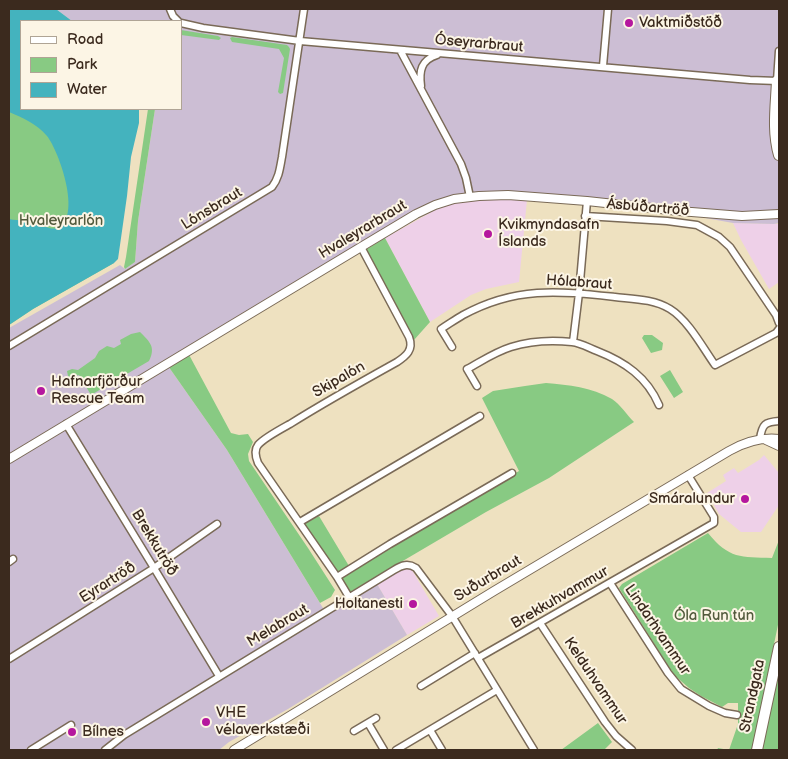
<!DOCTYPE html>
<html>
<head>
<meta charset="utf-8">
<style>
  body { margin:0 }
  #map { position:relative; width:788px; height:759px; overflow:hidden; background:#eee1c0; font-family:"Balsamiq Sans",sans-serif }
  canvas { display:block }
  .frame { position:absolute; inset:0; border:10px solid #3b2a1e; pointer-events:none }
  .legend { position:absolute; left:20px; top:20px; width:162px; height:90px; box-sizing:border-box; background:#fcf5e5; border:1px solid #afa495; margin:0; padding:6px 9px; list-style:none; font-size:15px; color:#3b2a1e }
  .legend li { display:flex; align-items:center; gap:10px; height:25px }
  .legend b { width:25px; border:1px solid #afa495 }
</style>
</head>
<body>
<div id="map">
<canvas width="788" height="759"></canvas>
<div class="frame"></div>
<ul class="legend">
<li><b style="height:6px;background:#fff"></b>Road</li>
<li><b style="height:14px;background:#88ca83"></b>Park</li>
<li><b style="height:14px;background:#44b3be"></b>Water</li>
</ul>
</div>
<script>
const c = document.querySelector('canvas').getContext('2d');
c.lineJoin = 'round';
function fill(path, color) {
  c.fillStyle = color;
  c.fill(path, 'evenodd');
}
function stroke(path, color, width, dash) {
  c.strokeStyle = color;
  c.lineWidth = width;
  c.lineCap = dash ? 'butt' : 'round';
  c.setLineDash(dash || []);
  c.stroke(path);
}
function drawText(font, color, halo, rows, align = 'center') {
  c.font = font + ' "Balsamiq Sans",sans-serif';
  c.lineWidth = 4;
  c.setLineDash([]);
  c.textBaseline = 'middle';
  c.strokeStyle = halo;
  c.fillStyle = color;
  for (const [text, x, y, turn = 0] of rows) {
    c.save();
    c.translate(x, y);
    c.rotate((+turn || 0) * Math.PI / 180);
    c.textAlign = isNaN(turn) ? turn : align;
    if (halo) c.strokeText(text, 0, 0);
    c.fillText(text, 0, 0);
    c.restore();
  }
}
const built = new Path2D(`
  M489 199 527 200 519 282 486 289 471 295 430 322 385 238 437 209 458 202Z
  M733 223 779 224V282L769 289 741 240Z
  M764 455 779 473V505L761 532H741L719 514 707 493 726 481 723 475 734 468 738 473 759 460Z
  M409 565 439 616 407 635 377 584Z`);
const industrial = new Path2D(`
  M56 9H779V223L774 224 733 223 661 210 527 200 489 199 458 202 437 209 415 220 360 253 166 363 227 450 326 613 377 584 407 635 288 709 229 742 219 750H9V459L11 457 9 454V328L120 265 125 269 135 262 138 221 155 109H181V21H72Z`);
const green = new Path2D(`
  M9 27 21 109H110L114 263 33 309 9 325Z
  M181 30 218 36 221 38 219 40 181 35Z
  M232 37 287 45 289 47 290 49 283 93 280 94 278 92 284 58 279 49 232 42 230 38Z
  M148 109H155L138 221 135 262 125 269 124 267 126 257Z
  M385 238 430 322 414 340 360 253Z
  M140 332C150 342 156 347 149 361L91 395 79 375 70 377 68 376 67 371 72 369 78 370 95 358 99 351 107 346 114 348 121 344 120 340 131 334Z
  M644 335H652L663 343 662 350 651 353 642 338Z
  M187 351 231 433 239 435 248 434 253 442 248 454 249 461 308 548 335 590 331 597 320 603 227 450 166 363Z
  M670 370 683 392 674 398 660 376Z
  M546 383C569 385 591 387 612 399 620 404 627 415 634 422L549 478 486 512 345 595 304 524 319 516 352 571 519 471 482 398 493 391 525 386Z
  M708 533C729 559 741 557 772 558L779 540V620L752 750H717L718 748 729 750 738 724V703H728L722 707 701 696 689 688 674 675 619 588 622 584Z
  M779 669V750H762Z
  M598 723 612 742 604 750H561Z`);
const water = new Path2D(`
  M9 9H56L72 21H21V109H139V123L131 157 127 196 118 259 114 263 33 309 9 325V219C19 221 30 220 39 224 45 226 50 230 57 228 83 218 59 151 47 136 37 124 23 118 9 112Z`);
const minor = new Path2D(`
  M170 9 173 16 178 21
  M181 23 203 28 300 41 750 80 777 81 779 51
  M400 50 461 164 466 178 470 197
  M603 66 608 9
  M421 86C419 71 421 60 437 55
  M585 216 667 221 697 225 719 237 730 247 776 315 779 323
  M573 342 579 293 587 201
  M9 346 272 187C279 178 280 168 282 157L304 9
  M452 347 441 329C449 324 456 319 463 315 516 286 559 291 615 297 634 299 654 299 670 309 688 320 703 348 715 365L776 333 779 329
  M477 386 467 369C482 361 495 352 511 347 530 341 553 340 572 342 581 343 589 348 597 351 625 362 647 377 659 405
  M66 424 154 568 219 676
  M760 439C762 424 765 422 779 421
  M300 522 480 416
  M9 562 13 559
  M337 577 390 544 512 473
  M610 583 668 673 681 689 709 706 725 713 737 715
  M349 597 337 577 258 463C256 458 254 450 258 445 264 438 281 429 290 424 325 402 361 382 397 362 406 356 414 350 409 337L361 247
  M540 623 605 722 616 736 632 750
  M478 658 714 523V517L688 475
  M9 659 154 568 217 524
  M421 686 475 653
  M368 723 384 750
  M430 730 442 750
  M354 731 376 718
  M31 750 71 725
  M105 750 124 735 394 570C402 565 408 563 416 568L452 616 534 750
  M396 750 497 690`);
const tertiary = new Path2D(`
  M766 440 779 446
  M9 459 361 247 416 214 435 205 454 199 479 196 508 195 587 201 679 211 742 216 779 214
  M234 750 494 591 729 451C745 442 761 437 779 439`);
const primary = new Path2D(`
  M777 81C776 105 772 131 779 155
  M757 750 779 647`);
const markers = [
  [629,23,5,"#b5179e"],
  [488,234,5,"#b5179e"],
  [41,391,5,"#b5179e"],
  [745,499,5,"#b5179e"],
  [413,604,5,"#b5179e"],
  [206,722,5,"#b5179e"],
  [72,732,5,"#b5179e"]
];
const poiNames = [
  ["Vaktmiðstöð",639,23],
  ["Kvikmyndasafn",498,225],
  ["Íslands",498,242],
  ["Hafnarfjörður",51,382],
  ["Rescue Team",51,399],
  ["Smáralundur",735,499,"right"],
  ["Holtanesti",403,604,"right"],
  ["VHE",216,713],
  ["vélaverkstæði",216,730],
  ["Bílnes",82,732]
];
const streetNames = [
  ["Óseyrarbraut",479,44,5],
  ["Ásbúðartröð",648,208,5],
  ["Lónsbraut",212,209,-31],
  ["Hvaleyrarbraut",363,230,-31],
  ["Hólabraut",579,283,4],
  ["Skipalón",339,380,-30],
  ["Brekkutröð",154,543,59],
  ["Suðurbraut",488,579,-31],
  ["Eyrartröð",108,583,-32],
  ["Brekkuhvammur",560,598,-30],
  ["Melabraut",278,626,-31],
  ["Lindarhvammur",657,630,56],
  ["Kelduhvammur",595,681,56],
  ["Strandgata",753,696,-78]
];
const parkNames = [
  ["Hvaleyrarlón",61,221],
  ["Óla Run tún",714,616]
];
fill(built, '#eed0e8');
fill(industrial, '#ccbed4');
fill(green, '#88ca83');
fill(water, '#44b3be');
stroke(minor, '#7a6a57', 9);
stroke(tertiary, '#7a6a57', 10);
stroke(primary, '#7a6a57', 12);
stroke(minor, '#fff', 6);
stroke(tertiary, '#fff', 8);
stroke(primary, '#fff', 10);
for (const [x, y, r, color] of markers) {
  const dot = new Path2D();
  dot.arc(x, y, r, 0, 2 * Math.PI);
  c.fillStyle = color;
  c.fill(dot);
  stroke(dot, '#fcf5e5', 2);
}
drawText('15px', '#3b2a1e', '#fcf5e5', poiNames, 'left');
drawText('15px', '#3b2a1e', '#fcf5e5', streetNames);
drawText('15px', '#525a3c', '#fcf5e5', parkNames);
</script>
</body>
</html>
